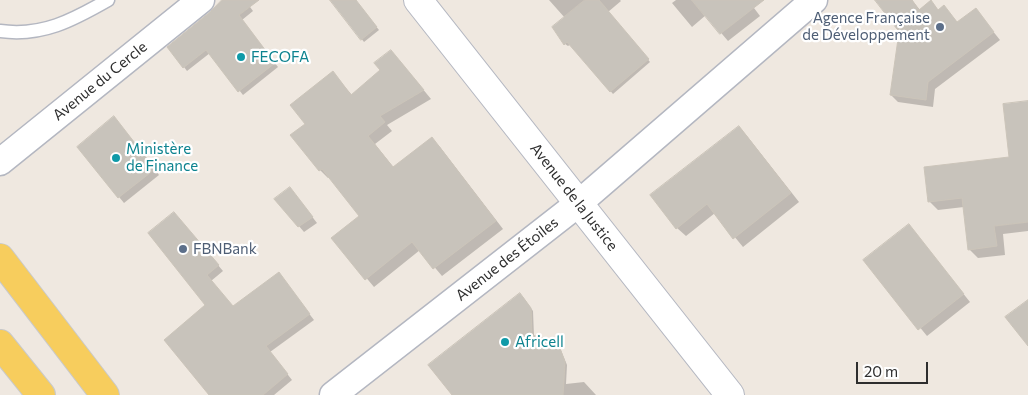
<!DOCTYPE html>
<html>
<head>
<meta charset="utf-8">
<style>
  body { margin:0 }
  #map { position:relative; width:1028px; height:395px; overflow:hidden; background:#efe8e0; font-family:Commissioner,sans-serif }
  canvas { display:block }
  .scale { position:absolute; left:856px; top:362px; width:72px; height:22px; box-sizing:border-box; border:2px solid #2e2e2e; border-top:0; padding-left:6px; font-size:15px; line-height:18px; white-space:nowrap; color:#2e2e2e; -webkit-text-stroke:4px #fff; paint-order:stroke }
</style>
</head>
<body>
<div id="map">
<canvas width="1028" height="395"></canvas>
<div class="scale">20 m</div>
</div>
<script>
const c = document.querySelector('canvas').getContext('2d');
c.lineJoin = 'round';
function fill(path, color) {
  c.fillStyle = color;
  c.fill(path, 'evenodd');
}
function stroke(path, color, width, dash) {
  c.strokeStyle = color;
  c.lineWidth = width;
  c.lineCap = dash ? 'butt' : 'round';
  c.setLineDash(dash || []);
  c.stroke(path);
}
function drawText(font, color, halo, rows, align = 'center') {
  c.font = font + ' Commissioner,sans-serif';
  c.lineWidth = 4.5;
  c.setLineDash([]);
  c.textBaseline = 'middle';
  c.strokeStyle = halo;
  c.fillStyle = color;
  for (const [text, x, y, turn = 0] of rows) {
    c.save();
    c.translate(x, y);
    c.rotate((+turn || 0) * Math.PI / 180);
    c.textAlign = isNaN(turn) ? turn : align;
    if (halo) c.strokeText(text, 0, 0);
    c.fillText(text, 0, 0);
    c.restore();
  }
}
const shadow = new Path2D(`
  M224 0H245L253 11 242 20 278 67 243 95 210 53 187 71 184 67 211 13Z
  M346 0H355L379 30 364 42 337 7Z
  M549 0H620L621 1 608 12 650 62 613 94 571 44 568 46 565 44 554 28 565 18Z
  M676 0H748L760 16 728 41 706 15 692 27 672 3Z
  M882 0H912L920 10 931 2 939 11 944 7 958 23 976 10 1000 40 935 89 933 107 898 102 891 95 900 32Z
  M399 60 431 99 387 125 392 131 375 144 394 168 432 139 440 147 503 229 442 276 420 250 374 287 333 238 361 216 330 177 328 178 320 170 306 124 333 73 352 95Z
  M1028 102V231L1003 234 1005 255 978 258 969 249 964 207 938 210 929 201 1011 158Z
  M114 117 159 175 124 203 78 147Z
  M739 127 747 136 799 202 743 247 715 213 686 236 677 228Z
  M290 188 317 223 304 232 276 199Z
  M179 219 223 271 211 281 233 308 279 274 314 320 270 352 292 380 274 395H211L207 305Z
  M909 226 970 302 927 336 865 260Z
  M523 297 533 311 534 336 558 347 561 350 567 365 566 384 584 382 596 395H453Z`);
const building = new Path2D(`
  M222 0H259L239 15 275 63 238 92 206 50 183 68 167 47 210 12Z
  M330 0H356L377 27 361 40Z
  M585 0H599L649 59 610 92 567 42 564 45 552 27Z
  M692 0H764L720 34Z
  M875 0H912L919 10 931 0 938 10 944 5 957 22 976 8 994 32 928 82 926 100 890 95 899 32Z
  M391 50 424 90 380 116 385 122 368 136 393 167 432 137 496 221 433 269 412 242 365 280 331 238 359 216 322 169 319 171 290 135 305 124 290 105 333 71 351 95 380 70 374 63Z
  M1028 101V222L994 226 997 246 968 250 962 198 928 202 924 167 1009 157 1003 104Z
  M114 116 155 169 118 198 77 147Z
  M739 126 791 193 733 239 707 204 676 229 650 195Z
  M290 187 313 217 298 227 274 199Z
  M174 212 219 265 207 275 233 306 279 272 310 314 266 346 288 374 263 395H209L164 340 205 305 148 233Z
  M909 224 964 294 918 330 863 260Z
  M520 293 531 308 532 335 544 338 559 346 565 362 563 395H452L428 365Z
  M1028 300V346L1005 317Z`);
const lane = new Path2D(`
  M0 31C42 37 73 20 108 0`);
const street = new Path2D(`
  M0 162 201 0
  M333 395 579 203 814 0`);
const secondary = new Path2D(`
  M418 0 730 395`);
const primary = new Path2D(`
  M0 258 105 395
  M0 344 41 395`);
const markers = [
  [940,27,5,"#5c6f8a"],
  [241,57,5,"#0f9aa8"],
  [116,158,5,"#0f9aa8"],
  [183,249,5,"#5c6f8a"],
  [505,342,5,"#0f9aa8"]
];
const serviceNames = [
  ["Agence Française",930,18],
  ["de Développement",930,35],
  ["FBNBank",193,249,"left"]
];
const cultureNames = [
  ["FECOFA",251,57],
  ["Ministère",126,149],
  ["de Finance",126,166],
  ["Africell",515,342]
];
const streetNames = [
  ["Avenue du Cercle",100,81,-39],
  ["Avenue de la Justice",574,197,52],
  ["Avenue des Étoiles",507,259,-38]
];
fill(shadow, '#0003');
fill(building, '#c8c3bb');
stroke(building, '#cbc4b9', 1);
stroke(lane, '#b4b7c1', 15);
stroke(street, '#b4b7c1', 29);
stroke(secondary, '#b4b7c1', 30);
stroke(primary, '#c9c9c9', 30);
stroke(lane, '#fff', 12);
stroke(street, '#fff', 26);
stroke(secondary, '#fff', 28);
stroke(primary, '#f7cd5d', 28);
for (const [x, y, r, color] of markers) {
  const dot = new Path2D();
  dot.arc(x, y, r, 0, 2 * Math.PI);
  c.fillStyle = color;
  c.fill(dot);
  stroke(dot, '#fff', 2);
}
drawText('15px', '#4e5e75', '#fff', serviceNames, 'right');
drawText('15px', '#0d838f', '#fff', cultureNames, 'left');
drawText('15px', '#2e2e2e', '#fff', streetNames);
</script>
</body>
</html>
